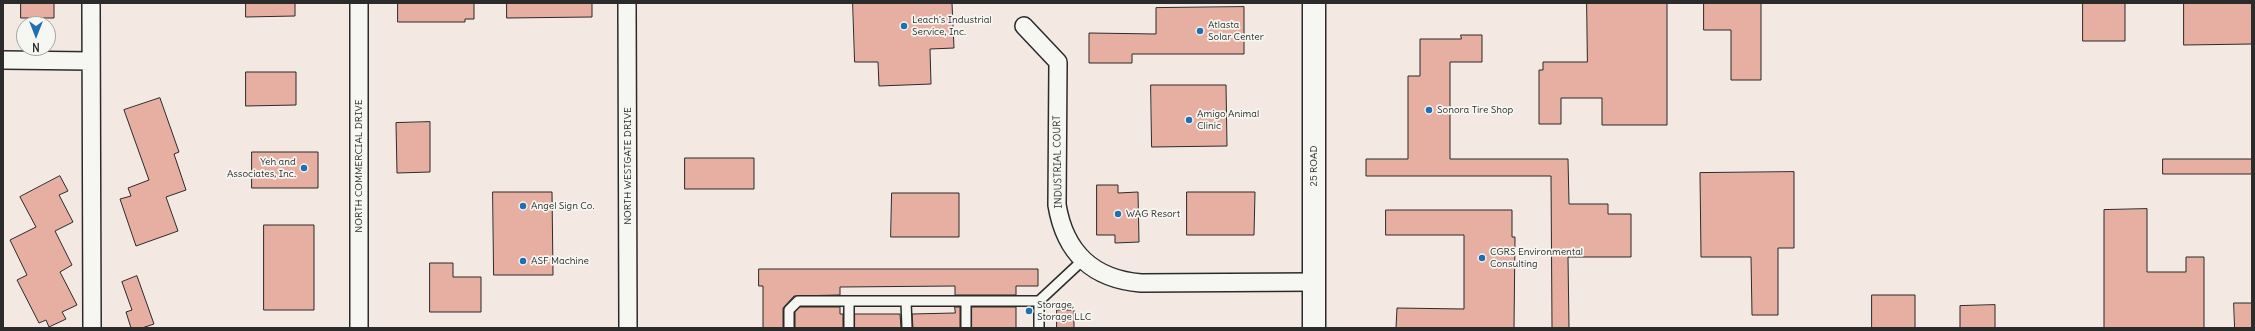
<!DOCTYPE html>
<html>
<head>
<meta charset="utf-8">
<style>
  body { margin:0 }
  #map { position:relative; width:2255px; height:331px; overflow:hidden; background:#f3e8e2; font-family:Delius,sans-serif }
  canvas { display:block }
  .frame { position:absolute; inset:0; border:4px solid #2b2b2b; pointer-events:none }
  .north { position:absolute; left:16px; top:16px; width:40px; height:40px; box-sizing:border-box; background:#f6f6f2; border:1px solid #a5a5a2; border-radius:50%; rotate:180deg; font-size:11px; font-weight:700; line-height:16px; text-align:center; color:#2b2b2b }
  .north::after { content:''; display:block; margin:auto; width:14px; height:18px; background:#1f6fb2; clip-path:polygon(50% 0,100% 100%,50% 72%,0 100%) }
</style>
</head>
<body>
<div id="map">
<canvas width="2255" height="331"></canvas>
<div class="frame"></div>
<div class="north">N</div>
</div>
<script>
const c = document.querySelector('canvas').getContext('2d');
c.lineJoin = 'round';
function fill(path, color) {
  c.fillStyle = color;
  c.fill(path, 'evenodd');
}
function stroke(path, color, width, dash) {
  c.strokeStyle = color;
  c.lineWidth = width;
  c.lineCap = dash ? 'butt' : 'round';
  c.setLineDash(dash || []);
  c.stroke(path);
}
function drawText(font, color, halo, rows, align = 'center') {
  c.font = font + ' Delius,sans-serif';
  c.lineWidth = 3.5;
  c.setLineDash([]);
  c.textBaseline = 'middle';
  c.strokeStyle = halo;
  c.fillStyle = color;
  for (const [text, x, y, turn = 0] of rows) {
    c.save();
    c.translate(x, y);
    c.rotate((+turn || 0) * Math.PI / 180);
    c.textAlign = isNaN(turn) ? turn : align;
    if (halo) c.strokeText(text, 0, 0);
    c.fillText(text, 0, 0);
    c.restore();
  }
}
const building = new Path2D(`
  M21 3H54V18H21Z
  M246 3H295V16L246 17Z
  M398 3H474V19H465V22H398Z
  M507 3H592V17L507 18Z
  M853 3H952L954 48 930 49 931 84 879 86 878 62H855Z
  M1587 3H1667V125H1602V98H1561V124H1539V70H1543V62H1587Z
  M1704 3H1761V80H1731V30H1704Z
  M2083 3H2125V41H2083Z
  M2184 3H2252V44L2184 45Z
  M1244 7V54H1132V63H1089V33L1156 34V8Z
  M1461 35H1482V62H1450V159H1568L1569 204H1608V214H1631V257H1568L1569 328H1552L1551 176H1366V159H1408V76H1420V39H1461Z
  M246 72H296V105L246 106Z
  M1151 85H1226L1227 146 1152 147Z
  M160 98 179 152 174 154 186 190 166 197 178 231 136 246 120 199 131 196 128 188 149 180 124 110Z
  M430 122V172L397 173 396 123Z
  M252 152H318V188H252Z
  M685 158H754V189H685Z
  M2163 159H2252V174H2163Z
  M1794 172V248H1778V315H1752L1751 257H1701L1700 173Z
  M60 176 68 191 59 195 73 222 55 231 72 265 60 272 77 305 62 312 66 319 49 327 46 320 39 323 17 280 27 275 10 240 36 227 20 197Z
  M1097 185H1118V193L1138 192 1139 242 1115 243V235H1097Z
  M493 192H552L553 275H494Z
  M1187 192H1255L1254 235H1187Z
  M892 193H959V237H891Z
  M2147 209V272H2186V257H2204V328H2104V210Z
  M1386 210H1512V237H1515L1514 328H1396L1397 308 1464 309V235H1386Z
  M264 225H314V310H264Z
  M430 263H453V277H481V312H430Z
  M759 269H1038V286H1016V295H955V286L840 287V295L794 296 783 308V328H763V286H759Z
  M137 276 154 324 142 328H131L126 312 132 310 122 282Z
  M1872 295H1915V328H1872Z
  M2234 303H2252V328H2235Z
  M1995 305V328H1960V306Z
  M800 307H840V314H843V328H795V312Z
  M955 307H960V328H913L912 314 955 313Z
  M972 307H1016V328H972Z
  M1057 310H1074V328H1057Z
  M855 314H900L901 328H855Z`);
const service = new Path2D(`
  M849 301V328
  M906 301 907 328
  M966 301V328
  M789 328V310L798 301H1039
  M1039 328V301L1083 260`);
const minor = new Path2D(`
  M91 3 92 328
  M359 3V328
  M627 3 628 328
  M1024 26 1058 62 1057 205C1065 253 1093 279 1141 283L1314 282
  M3 60 91 61`);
const secondary = new Path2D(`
  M1314 3V328`);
const markers = [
  [904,26,4,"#1f6fb2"],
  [1200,31,4,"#1f6fb2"],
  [1429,110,4,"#1f6fb2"],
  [1189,120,4,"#1f6fb2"],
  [304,168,4,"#1f6fb2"],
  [523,206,4,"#1f6fb2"],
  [1118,214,4,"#1f6fb2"],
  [1482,258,4,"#1f6fb2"],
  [523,261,4,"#1f6fb2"],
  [1029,311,4,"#1f6fb2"]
];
const poiNames = [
  ["Leach's Industrial",912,20],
  ["Service, Inc.",912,32],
  ["Atlasta",1208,25],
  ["Solar Center",1208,37],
  ["Sonora Tire Shop",1437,110],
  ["Amigo Animal",1197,114],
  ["Clinic",1197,126],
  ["Yeh and",296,162,"right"],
  ["Associates, Inc.",296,174,"right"],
  ["Angel Sign Co.",531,206],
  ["WAG Resort",1126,214],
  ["CGRS Environmental",1490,252],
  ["Consulting",1490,264],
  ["ASF Machine",531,261],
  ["Storage,",1037,305],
  ["Storage LLC",1037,317]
];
const streetNames = [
  ["INDUSTRIAL COURT",1058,162,-91],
  ["NORTH COMMERCIAL DRIVE",359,166,-90],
  ["NORTH WESTGATE DRIVE",628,166,-90],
  ["25 ROAD",1314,166,-90]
];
fill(building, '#e7aea2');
stroke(building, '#2b2b2b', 1);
stroke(service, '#2b2b2b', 12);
stroke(minor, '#2b2b2b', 20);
stroke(secondary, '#2b2b2b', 25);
stroke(service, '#f6f6f2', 9);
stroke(minor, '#f6f6f2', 17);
stroke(secondary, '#f6f6f2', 22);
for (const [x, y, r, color] of markers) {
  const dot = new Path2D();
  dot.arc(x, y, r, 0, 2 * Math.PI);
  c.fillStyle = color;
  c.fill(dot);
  stroke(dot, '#f6f6f2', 1.5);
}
drawText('10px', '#2b2b2b', '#f6f6f2', poiNames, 'left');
drawText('10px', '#2b2b2b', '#f6f6f2', streetNames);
</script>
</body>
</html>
